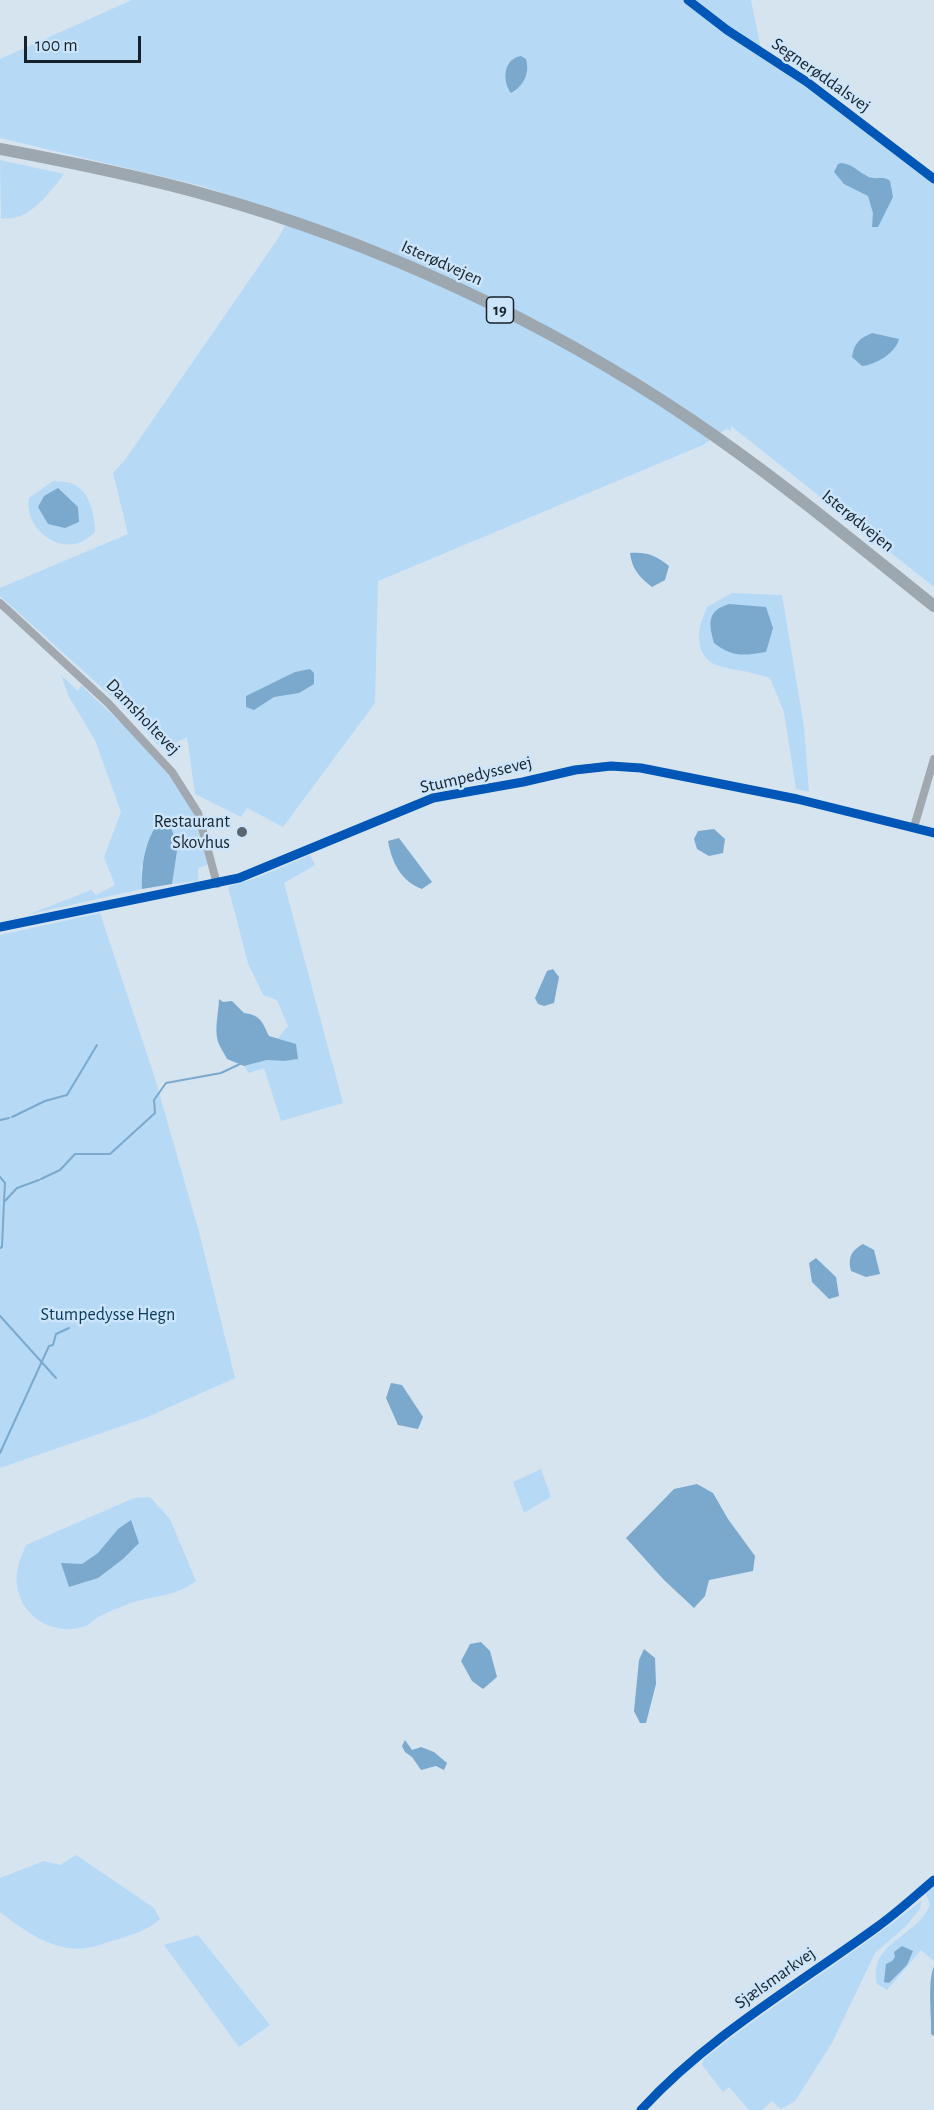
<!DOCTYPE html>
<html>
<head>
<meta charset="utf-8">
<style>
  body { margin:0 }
  #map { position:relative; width:934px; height:2110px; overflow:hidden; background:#d6e4f0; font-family:"Alegreya Sans",sans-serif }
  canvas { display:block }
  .scale { position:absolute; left:24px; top:36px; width:117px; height:27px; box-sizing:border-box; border:3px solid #16222b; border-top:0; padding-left:8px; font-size:18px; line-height:21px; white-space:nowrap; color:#16222b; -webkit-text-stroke:4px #cce5fa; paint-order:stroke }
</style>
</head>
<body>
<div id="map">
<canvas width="934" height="2110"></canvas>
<div class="scale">100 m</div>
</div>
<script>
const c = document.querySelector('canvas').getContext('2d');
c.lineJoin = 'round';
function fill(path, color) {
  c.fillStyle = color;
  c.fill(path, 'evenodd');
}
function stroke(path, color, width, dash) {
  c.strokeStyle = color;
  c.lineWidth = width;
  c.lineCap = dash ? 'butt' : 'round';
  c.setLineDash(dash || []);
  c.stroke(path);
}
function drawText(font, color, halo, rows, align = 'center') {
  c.font = font + ' "Alegreya Sans",sans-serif';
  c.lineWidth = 5;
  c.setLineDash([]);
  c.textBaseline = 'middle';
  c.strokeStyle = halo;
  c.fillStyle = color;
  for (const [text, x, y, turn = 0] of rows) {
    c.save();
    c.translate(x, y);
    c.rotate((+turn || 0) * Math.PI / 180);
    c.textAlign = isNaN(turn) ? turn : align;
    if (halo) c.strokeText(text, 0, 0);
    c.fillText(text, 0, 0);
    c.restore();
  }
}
const green = new Path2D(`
  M132 0H751L761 49 934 181V587L731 426V431L726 429 703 445 378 581 375 703 283 827 247 808 241 817 195 794 187 737 166 748 157 744 130 713 0 596V588L128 534 113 473 125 460 279 237 290 216 202 186 0 138V59Z
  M0 160 64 174C49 193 29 223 1 218Z
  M53 481C59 482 68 481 73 484 90 491 95 516 95 532 89 537 84 542 75 544 50 549 24 523 29 498Z
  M732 593 782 595 804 727 809 792 796 789 784 712 770 678C763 676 755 674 748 672 724 667 698 668 699 634 699 626 704 616 707 607Z
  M61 675 78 691 81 685C115 719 178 771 195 814 201 830 204 848 208 864L198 869V881L172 884 178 845 141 866 142 889 30 914 91 890 96 895 115 885 104 857 121 812 95 740 69 697Z
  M310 855 315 865 284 883 343 1103 281 1121 264 1068 249 1073 244 1066 267 1060 284 1061 297 1059 296 1045 278 1038 288 1026 277 1000 263 995 248 963 228 887 259 877Z
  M100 913 154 1075 199 1232 235 1378 145 1418 0 1468V935Z
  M541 1469 551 1497 524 1513 513 1482Z
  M150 1497 170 1519 196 1581C175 1597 155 1595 131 1603 120 1607 107 1612 97 1618 93 1620 90 1624 86 1626 55 1637 21 1618 17 1585 15 1570 21 1557 26 1545L134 1498Z
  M76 1855 154 1908 160 1919C149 1930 133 1934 119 1939 110 1941 101 1945 92 1947 57 1955 26 1932 0 1912V1878L44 1861 60 1865Z
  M934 1887V1961L921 1950 887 1990 877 1984C868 1942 916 1938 930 1905L926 1894Z
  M921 1901 920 1909 905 1927 875 1953 832 2043 795 2101 781 2109 772 2101 762 2110H749L729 2087 723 2092 702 2065 704 2059C773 2003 851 1957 921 1901Z
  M198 1935 270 2025 239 2047 164 1945Z`);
const water = new Path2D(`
  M521 56 526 59C530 73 524 86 511 93 502 81 503 59 521 56Z
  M841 163C853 164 857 171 867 176 875 181 883 175 890 181L893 197 878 227H872L873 213 868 196 844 184 834 172 838 164Z
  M872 333 899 339C896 353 875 365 862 366L852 357C854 343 860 338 872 333Z
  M58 488 78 507 79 522 65 528 48 524 38 507 44 496Z
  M630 553C647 552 655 555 669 566L665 580 652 587C639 577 632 569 630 553Z
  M729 604 766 607 773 628 766 652C743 656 732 657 714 643 709 624 706 611 729 604Z
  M310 669 314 673V684L299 693 274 697 254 710 246 707V696L295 672Z
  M160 820 168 821 178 845 172 884 142 889C141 865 145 840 160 820Z
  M714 829 725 839 723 853 709 856 697 849 694 839 698 831Z
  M399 838 432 882 422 889C401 881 392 863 388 841Z
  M553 969 559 977 554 1003 544 1006 538 1004 535 998 547 971Z
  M219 999 223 1002 232 1001 244 1013C261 1015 262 1022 269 1036L296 1044 298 1059 284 1061 267 1060 244 1066 227 1059C224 1053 220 1047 218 1042 214 1029 219 1010 219 999Z
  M863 1244 874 1250 880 1274 866 1277 851 1271C848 1257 851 1251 863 1244Z
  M816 1258 836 1277 839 1296 829 1299 812 1282 809 1263Z
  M391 1383 402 1385 423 1417 418 1429 398 1425 386 1398Z
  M697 1484 713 1493 728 1519 755 1556 753 1571 709 1580 705 1596 694 1608 664 1580 626 1538 674 1489Z
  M131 1520 139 1543 123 1559 98 1578 69 1587 61 1563 82 1564 98 1553 118 1529Z
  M481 1642 490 1651 497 1677 483 1689 472 1681 461 1661 470 1644Z
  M644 1649 655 1658 656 1684 646 1723H640L634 1711 639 1660Z
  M405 1740 412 1750 421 1747 434 1752 447 1763 444 1770 436 1766 421 1770 412 1757 405 1752 402 1746Z
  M902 1946 913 1951 907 1965 889 1983 884 1982 886 1964 892 1961 895 1957 894 1952Z
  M934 1966V2036L931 2034C932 2013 927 1984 934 1966Z`);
const stream = new Path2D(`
  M12 1117 45 1101 67 1095 97 1045
  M0 1120 9 1118
  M0 1177 5 1183 4 1202
  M41 1179 60 1170 75 1154H110L155 1113 154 1100 166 1083 221 1073 240 1064
  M0 1248 2 1247 4 1202 17 1188 39 1180
  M0 1316 56 1378
  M0 1453 49 1346 53 1345 56 1334 69 1328`);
const minor = new Path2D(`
  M688 0 727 30 807 82 934 179
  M0 603 108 703 172 772 198 813 217 884
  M914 827 934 759
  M0 927 239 878 433 798 523 782 575 770 611 766 641 768 797 799 934 833
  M641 2110C709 2036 796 1986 877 1927 897 1913 915 1896 934 1880`);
const highway = new Path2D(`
  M0 149C69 162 139 176 207 195 376 242 545 321 690 419 776 477 854 542 934 606`);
const cycleway = new Path2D(`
  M688 0 727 30 807 82 934 179
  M0 927 239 878 433 798 523 782 575 770 611 766 641 768 797 799 934 833
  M641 2110C709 2036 796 1986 877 1927 897 1913 915 1896 934 1880`);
const markers = [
  [242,832,6,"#596670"]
];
const shields = [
  [500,310,27]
];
const shieldNames = [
  ["19",500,310]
];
const streetNames = [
  ["Segnerøddalsvej",821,75,35],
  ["Isterødvejen",442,263,24],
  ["Isterødvejen",858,521,39],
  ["Damsholtevej",143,717,46],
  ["Stumpedyssevej",476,775,-13],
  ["Sjælsmarkvej",775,1978,-35]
];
const poiNames = [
  ["Restaurant",230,822],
  ["Skovhus",230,843]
];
const parkNames = [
  ["Stumpedysse Hegn",108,1315]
];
fill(green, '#b6d9f5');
fill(water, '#7aa9cd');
stroke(stream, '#7aa9cd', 2);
stroke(minor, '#a1a8af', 8);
stroke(highway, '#9ca7af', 12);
stroke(cycleway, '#0057b8', 9);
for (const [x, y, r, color] of markers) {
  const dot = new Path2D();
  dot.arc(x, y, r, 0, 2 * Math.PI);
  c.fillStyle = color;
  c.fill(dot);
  stroke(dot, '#cce5fa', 2);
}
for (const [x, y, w] of shields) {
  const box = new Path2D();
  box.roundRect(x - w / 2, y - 13, w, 26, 4.5);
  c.fillStyle = '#cce5fa';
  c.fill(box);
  stroke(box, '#16222b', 1.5);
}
drawText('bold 16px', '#16222b', null, shieldNames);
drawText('18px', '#16222b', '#cce5fa', streetNames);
drawText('18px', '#16222b', '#cce5fa', poiNames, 'right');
drawText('18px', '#063959', '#cce5fa', parkNames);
</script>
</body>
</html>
